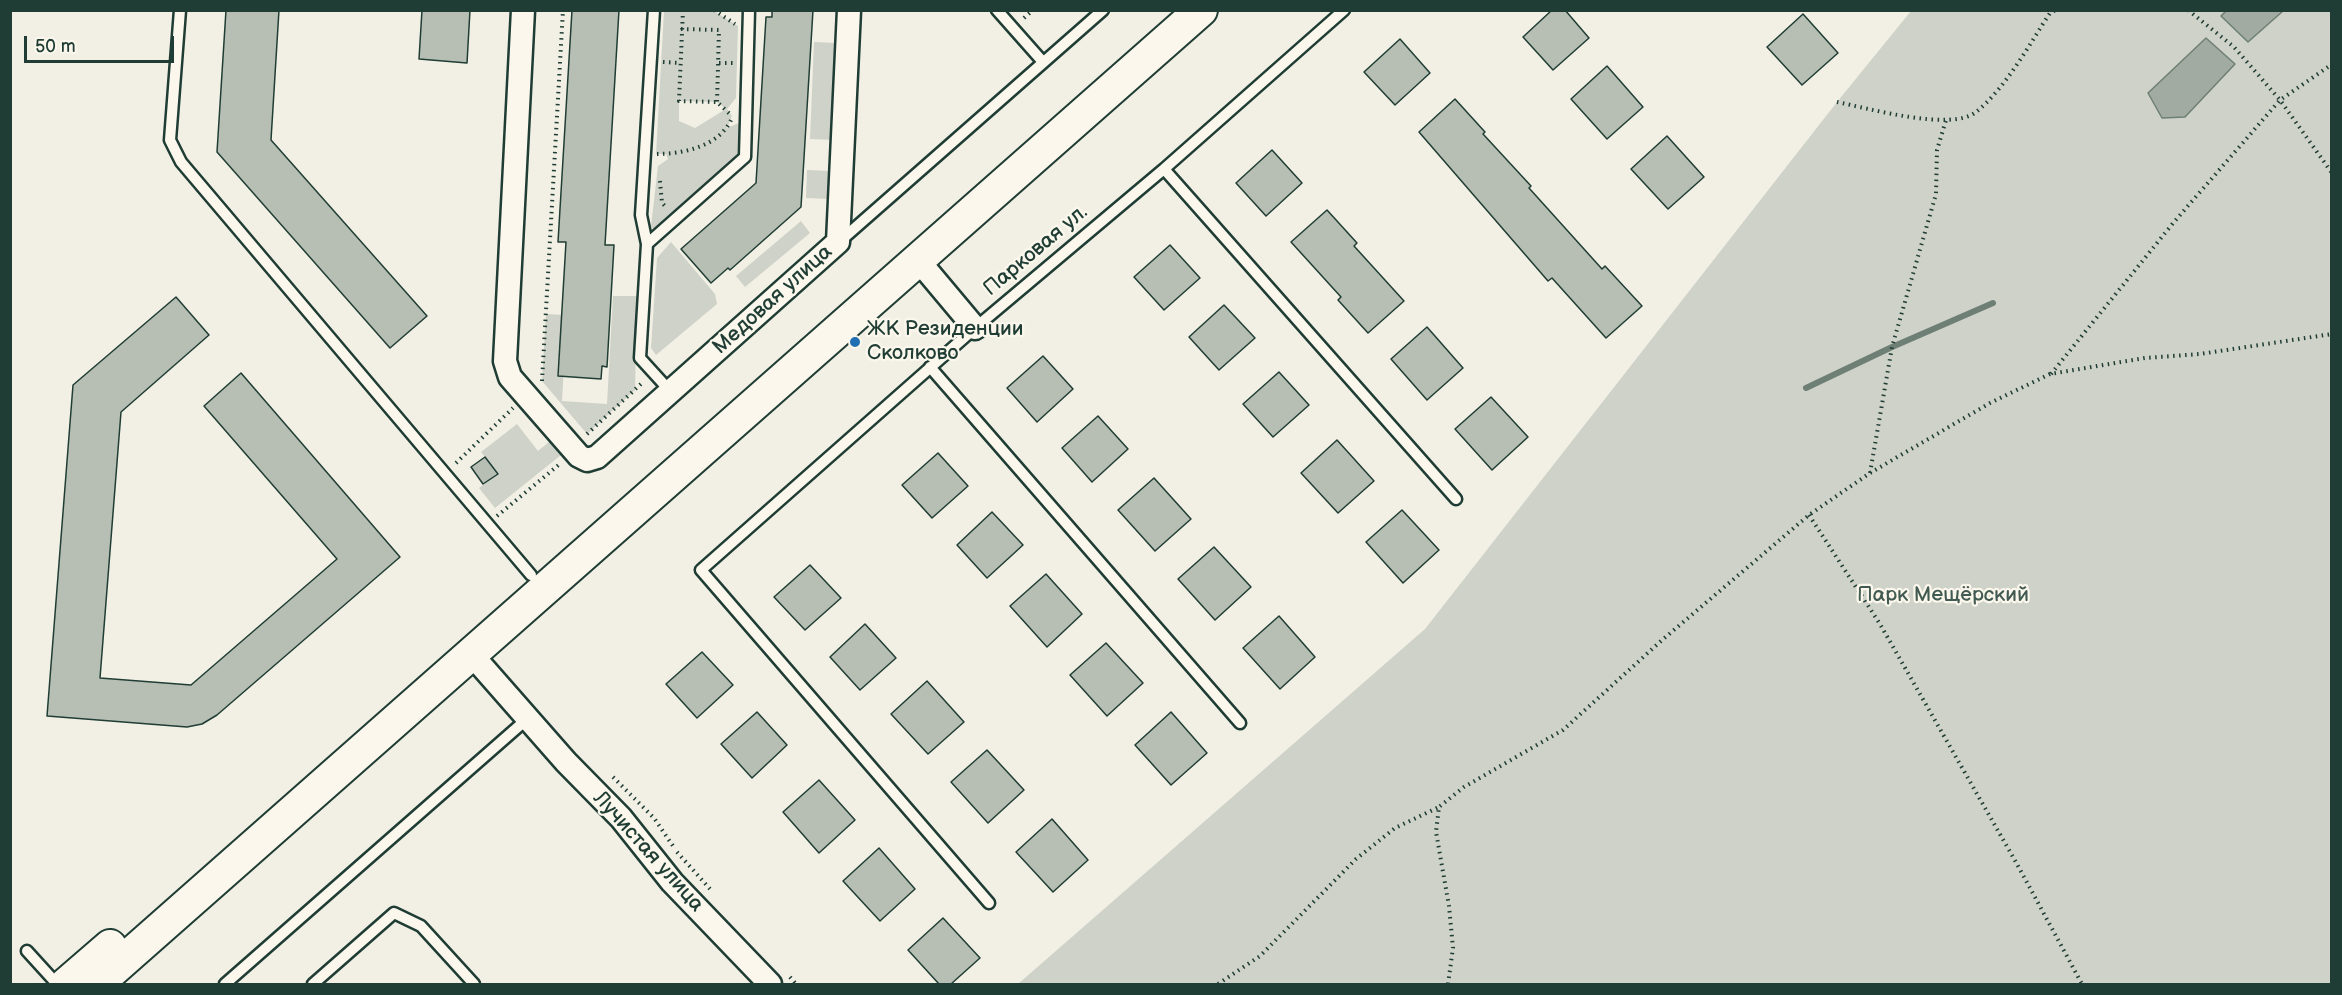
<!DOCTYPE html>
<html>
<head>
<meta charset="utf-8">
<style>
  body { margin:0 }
  #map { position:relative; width:2342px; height:995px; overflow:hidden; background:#f2f0e5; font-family:"Balsamiq Sans",sans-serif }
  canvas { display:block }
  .frame { position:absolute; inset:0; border:12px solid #1f3d34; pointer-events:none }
  .scale { position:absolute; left:24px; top:36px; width:150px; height:27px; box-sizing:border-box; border:3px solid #1f3d34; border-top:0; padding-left:8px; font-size:18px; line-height:21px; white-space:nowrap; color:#1f3d34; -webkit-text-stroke:4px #fbf7ec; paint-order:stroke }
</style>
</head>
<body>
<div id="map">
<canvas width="2342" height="995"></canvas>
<div class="frame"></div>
<div class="scale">50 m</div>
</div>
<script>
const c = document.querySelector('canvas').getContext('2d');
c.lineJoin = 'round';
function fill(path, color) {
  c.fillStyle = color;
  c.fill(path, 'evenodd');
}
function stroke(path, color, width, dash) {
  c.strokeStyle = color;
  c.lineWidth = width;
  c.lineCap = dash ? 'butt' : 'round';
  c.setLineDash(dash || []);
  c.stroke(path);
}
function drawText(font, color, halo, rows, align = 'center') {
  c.font = font + ' "Balsamiq Sans",sans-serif';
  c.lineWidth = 4.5;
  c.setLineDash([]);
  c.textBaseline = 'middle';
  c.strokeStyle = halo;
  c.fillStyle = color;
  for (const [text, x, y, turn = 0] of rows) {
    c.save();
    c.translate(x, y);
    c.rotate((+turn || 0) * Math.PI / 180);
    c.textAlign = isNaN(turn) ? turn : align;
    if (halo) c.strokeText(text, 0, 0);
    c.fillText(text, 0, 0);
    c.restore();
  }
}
const green = new Path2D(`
  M664 11H714L738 26 736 98 727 109 732 116 727 128 746 120 745 157 658 235 651 226 658 166 668 159 666 154H656ZM679 101 717 102 726 109 695 128 679 121Z
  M1911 11H2331V984H1018L1425 629 1837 102Z
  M814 42 837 43 833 140 810 139Z
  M807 170 830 171 829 199 806 198Z
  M801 221 810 233 745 287 736 276Z
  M671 242 715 294 717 304 656 355 651 348 657 258Z
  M613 296H637L635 390 587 434 542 381 546 314 567 315 562 401 607 404Z
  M517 424 538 451 555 437 566 451 495 508 479 488 498 473 481 452Z`);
const water = new Path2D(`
  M2227 10H2283V11L2248 42 2221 16Z
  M2206 38 2235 64 2185 117 2162 118 2148 93Z`);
const stream = new Path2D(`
  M1806 388 1892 347 1993 303`);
const building = new Path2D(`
  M226 10H279L271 140 427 316 390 348 217 152Z
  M422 10H470L467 63 419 59Z
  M572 10H619L605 245H614L607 367 602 366 601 379 558 376 566 242H558Z
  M772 10H813L801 207 730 270 728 268 711 283 681 249 756 183 766 17H772Z
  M1552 10H1565L1589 38 1553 70 1523 37Z
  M1803 14 1838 53 1802 85 1767 47Z
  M1400 39 1430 73 1395 105 1364 72Z
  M1607 66 1643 107 1607 139 1571 99Z
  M1455 99 1485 132 1483 134 1531 186 1529 188 1602 269 1605 266 1642 306 1606 338 1552 278 1548 281 1419 132Z
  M1667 136 1704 177 1668 209 1631 169Z
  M1272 150 1302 183 1266 216 1236 183Z
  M1327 210 1357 243 1354 246 1404 301 1368 333 1338 300 1341 297 1291 242Z
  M1170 245 1200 278 1164 310 1134 277Z
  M176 297 209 335 121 412 100 678 191 685 337 559 204 406 241 373 400 557 217 715 202 724 187 727 47 716 73 385Z
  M1224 305 1255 338 1219 370 1189 337Z
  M1427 327 1463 368 1427 400 1391 359Z
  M1043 356 1073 389 1037 422 1007 388Z
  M1279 372 1309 405 1273 437 1243 404Z
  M1491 397 1528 437 1492 470 1455 429Z
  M1098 416 1128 449 1092 482 1062 448Z
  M1337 440 1374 481 1338 513 1301 473Z
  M938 453 968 486 932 518 902 485Z
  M485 457 498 474 483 484 471 467Z
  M1154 478 1191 519 1155 551 1118 510Z
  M1402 510 1439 550 1403 583 1366 542Z
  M992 512 1023 545 987 578 957 545Z
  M1214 547 1251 587 1215 620 1178 579Z
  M810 565 841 598 805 630 774 597Z
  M1046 574 1082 614 1047 647 1010 606Z
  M1279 616 1315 657 1280 689 1243 648Z
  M865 624 896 658 860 690 830 657Z
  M1106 643 1143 683 1107 716 1070 675Z
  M702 652 733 685 697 718 666 684Z
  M927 681 964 722 928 754 891 714Z
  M757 712 787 745 752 778 721 744Z
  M1171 712 1207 753 1171 785 1135 745Z
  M987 750 1024 790 988 823 951 782Z
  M819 780 855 820 819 853 783 812Z
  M1052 819 1088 860 1053 892 1016 852Z
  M879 848 915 889 880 921 843 881Z
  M943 918 980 958 951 984H939L908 950Z`);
const path = new Path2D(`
  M683 10 679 101 717 102 732 116
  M714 10 735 24
  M2188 10 2234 47 2280 100 2332 173
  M1024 18 1033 10
  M681 29 719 30 717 102
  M663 62 680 63
  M719 63H733
  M1837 102C1867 108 1951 132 1976 112 2005 89 2029 45 2050 13L2056 10
  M657 154C683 154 719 146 731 120
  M660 181 662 203 667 208
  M2051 374 2174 222 2280 100 2328 67
  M542 381 563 10
  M587 434 643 382
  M456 463 513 408
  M1870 473 1892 347 1936 194 1937 150 1946 120
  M1809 515 1880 624 2017 864 2082 984
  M497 516 561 463
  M613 777 654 818 673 846
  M677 852 710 889
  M790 977 796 984
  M1218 984 1260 956 1356 859 1395 828 1439 807
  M1448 984 1453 948 1449 906 1436 832 1439 807 1464 787 1563 730 1661 641 1809 515 1870 473 1990 403 2050 374 2145 358 2200 354 2332 334`);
const lane = new Path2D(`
  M180 10 170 140 181 162 531 575
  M997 10 1043 62
  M1164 169 1456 499
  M839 242 1103 10
  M647 244 641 215 654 10
  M930 367 1240 723
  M671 392 640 358 647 244 745 157 749 10
  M989 903 701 570 975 328 1164 169 1344 10
  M27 951 57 984
  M225 984 527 719
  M313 984 394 913 421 926 474 984`);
const street = new Path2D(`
  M523 10 505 361 510 377 579 456 587 460 597 457 838 242 849 10
  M918 260 975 328
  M472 655 566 762 621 818 672 882 770 984`);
const secondary = new Path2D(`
  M66 984 110 946
  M97 984 1201 10`);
const markers = [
  [855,342,6,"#1f6fb2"]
];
const streetNames = [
  ["Парковая ул.",1036,251,-40],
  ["Медовая улица",773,300,-42],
  ["Лучистая улица",648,852,48]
];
const poiNames = [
  ["ЖК Резиденции",867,330],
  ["Сколково",867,354]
];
const parkNames = [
  ["Парк Мещёрский",1943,596]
];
fill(green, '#cfd2c8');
fill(water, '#a2aba1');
stroke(water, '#6e7f75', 1.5);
stroke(stream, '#6e7f75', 6);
fill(building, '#b7beb3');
stroke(building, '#1f3d34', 1.5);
stroke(lane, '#1f3d34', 15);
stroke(street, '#1f3d34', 27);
stroke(secondary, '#1f3d34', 36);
stroke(path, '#1f3d34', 4, [1.5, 4.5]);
stroke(lane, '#fbf7ec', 10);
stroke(street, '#fbf7ec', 22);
stroke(secondary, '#fbf7ec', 32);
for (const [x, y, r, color] of markers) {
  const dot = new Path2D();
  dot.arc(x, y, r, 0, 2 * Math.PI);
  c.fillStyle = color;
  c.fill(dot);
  stroke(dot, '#fbf7ec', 2);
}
drawText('21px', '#1f3d34', '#fbf7ec', streetNames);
drawText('21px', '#1f3d34', '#fbf7ec', poiNames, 'left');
drawText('21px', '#425b52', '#fbf7ec', parkNames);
</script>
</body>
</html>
